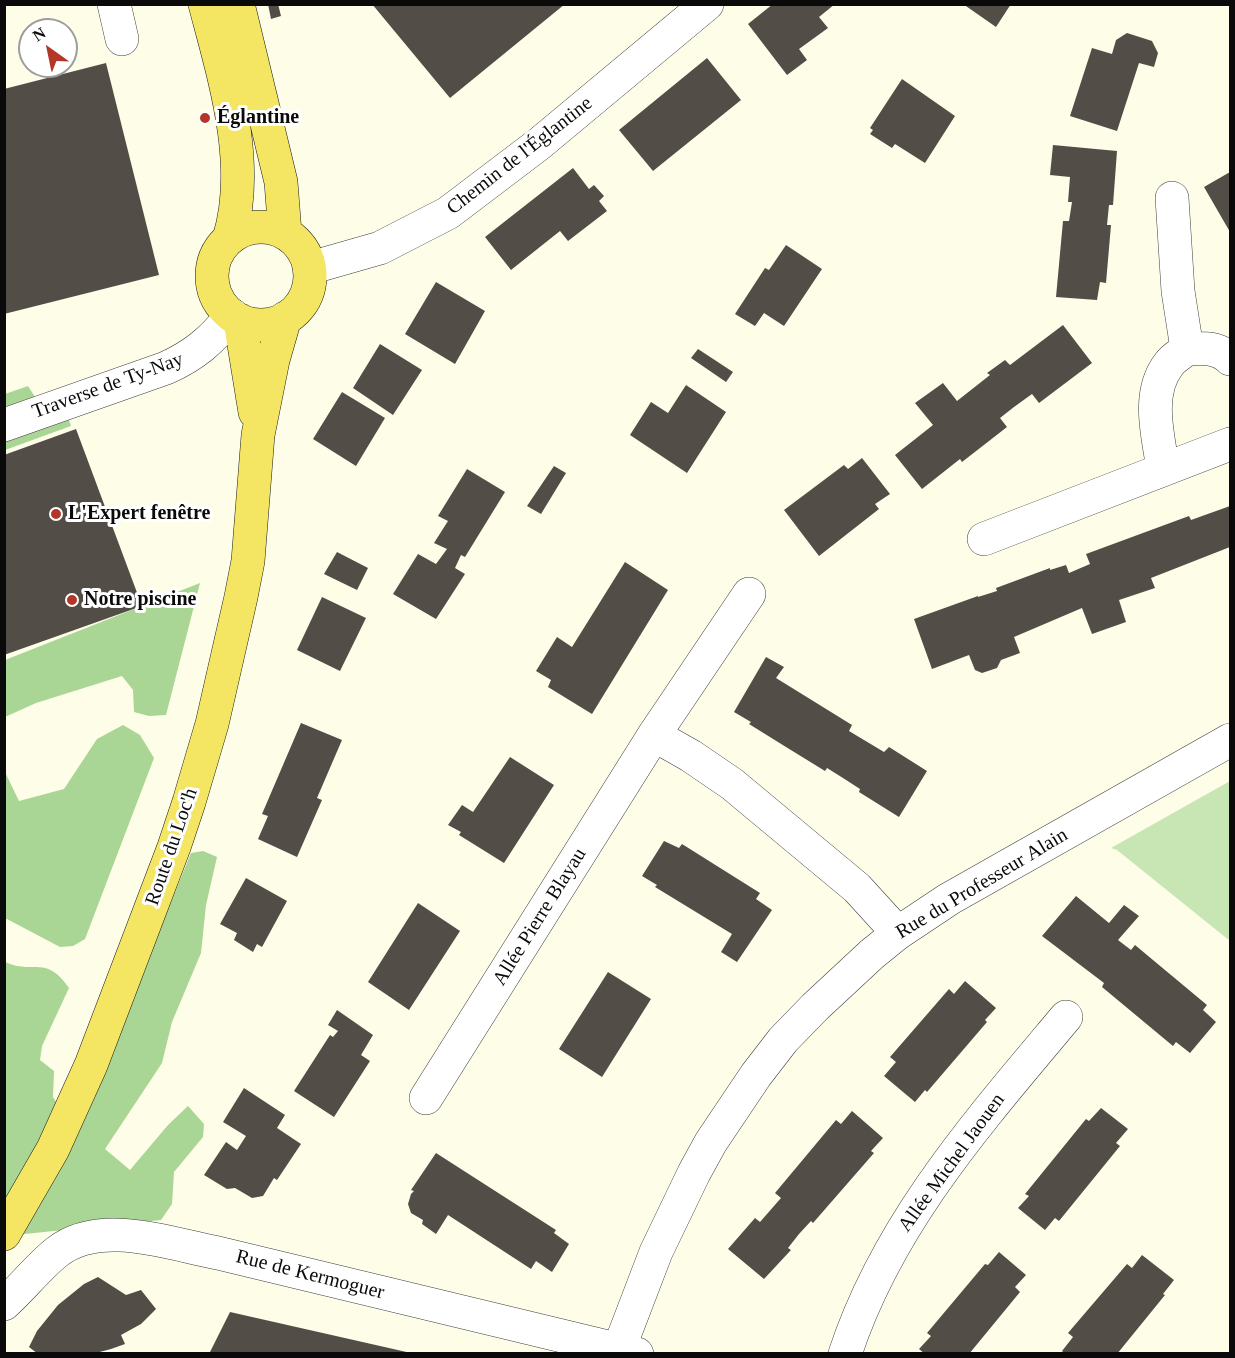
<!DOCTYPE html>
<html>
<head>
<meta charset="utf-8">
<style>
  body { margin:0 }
  #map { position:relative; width:1235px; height:1358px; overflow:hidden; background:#fefde8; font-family:Georgia,serif }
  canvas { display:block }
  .frame { position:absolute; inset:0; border:6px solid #0a0a0a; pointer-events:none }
  .north { position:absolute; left:18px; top:18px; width:60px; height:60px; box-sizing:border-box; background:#fff; border:2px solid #9d9d9d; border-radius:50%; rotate:327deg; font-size:16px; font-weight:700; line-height:24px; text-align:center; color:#0a0a0a }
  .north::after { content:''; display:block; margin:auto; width:21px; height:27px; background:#b43628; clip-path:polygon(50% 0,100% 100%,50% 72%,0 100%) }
</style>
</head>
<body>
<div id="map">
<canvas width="1235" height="1358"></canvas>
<div class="frame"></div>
<div class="north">N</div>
</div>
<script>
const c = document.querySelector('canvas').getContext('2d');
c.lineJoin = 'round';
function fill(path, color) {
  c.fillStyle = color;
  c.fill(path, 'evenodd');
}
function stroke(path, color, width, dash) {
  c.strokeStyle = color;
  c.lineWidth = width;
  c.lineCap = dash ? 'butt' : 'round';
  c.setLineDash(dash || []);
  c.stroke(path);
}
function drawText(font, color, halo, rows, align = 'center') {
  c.font = font + ' Georgia,serif';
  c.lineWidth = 6;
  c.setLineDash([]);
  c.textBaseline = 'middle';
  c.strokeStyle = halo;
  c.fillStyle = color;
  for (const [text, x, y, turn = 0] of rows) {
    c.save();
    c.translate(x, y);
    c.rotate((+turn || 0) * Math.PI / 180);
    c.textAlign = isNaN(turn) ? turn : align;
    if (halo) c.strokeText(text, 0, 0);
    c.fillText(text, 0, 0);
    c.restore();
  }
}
const green = new Path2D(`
  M1230 781V941L1117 850 1111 848Z`);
const forest = new Path2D(`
  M28 386 35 397 68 417 71 426 5 450V394Z
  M200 583 166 715 149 716 134 712 133 690 122 676 36 703 5 717V660Z
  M123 725 140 735 154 758 85 939 73 946 60 947 5 918V772L19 801 64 789 97 739Z
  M203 851 217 857 206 905 201 953 172 1022 162 1063 105 1149 130 1170 168 1125 188 1106 204 1124 203 1137 174 1172 172 1204 161 1220 5 1236V962C33 975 46 954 69 988L42 1046 40 1060 54 1071 53 1097 61 1110 160 929 191 853Z`);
const building = new Path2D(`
  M268 4H278L281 16 271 19Z
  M372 4H565L450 98Z
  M773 4H835L819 17 828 28 799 49 807 60 787 75 748 24Z
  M963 4H1011L996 27Z
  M1127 33 1152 41 1158 53 1154 67 1139 63 1117 131 1070 116 1092 48 1112 54 1116 40Z
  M707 58 741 100 653 171 619 130Z
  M106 63 159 275 4 314V89Z
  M902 79 955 116 925 163 895 144 892 148 870 134 873 130 870 128Z
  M1053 145 1117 151 1113 205H1109L1107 225H1111L1106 283 1100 282 1097 300 1056 297 1063 221H1069L1072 202H1068L1070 177 1050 175Z
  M573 168 589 189 594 185 604 196 599 201 607 211 568 241 560 231 511 270 485 237Z
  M1230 172V232L1204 187Z
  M786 245 822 269 784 326 764 313 755 326 735 314 765 268 769 270Z
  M436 282 485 311 455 364 405 334Z
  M1063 325 1092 363 1039 403 1032 394 1014 407 1000 418 1007 427 962 462 960 459 922 489 895 455 933 425 915 403 943 383 957 401 990 375 987 373 1005 360 1010 365Z
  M380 344 422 370 393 415 353 388Z
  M698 349 733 372 726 382 691 358Z
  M686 385 726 412 687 473 630 435 651 402 668 413Z
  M342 392 385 418 356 466 313 439Z
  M76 429 142 606 4 655V455Z
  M862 458 890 494 875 504 879 509 819 556 784 510 844 465 848 469Z
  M554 466 566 473 541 514 527 506Z
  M467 469 505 492 465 557 461 555 455 568 465 574 436 619 393 594 418 554 436 564 447 549 434 543 448 521 438 516Z
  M1230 506V547L1151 578 1155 588 1119 600 1126 622 1092 634 1082 608 1014 637 1020 653 1001 660 997 668 982 673 975 670 969 655 932 669 914 619 978 596V597L997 591 996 588 1050 568V570L1066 565 1069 573 1090 564 1086 554 1189 516 1191 520Z
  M337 552 368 568 357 590 324 574Z
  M625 562 668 590 592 714 548 687 551 680 536 671 557 637 572 647Z
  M322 597 366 618 340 671 297 650Z
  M766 657 784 667 776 678 852 725 849 731 884 752 889 747 927 771 899 817 859 792 860 789 843 778 827 768 825 771 786 747 749 724 751 722 734 712Z
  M301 723 342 740 317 798 322 800 297 857 258 839 268 816 262 814Z
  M510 757 554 785 504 863 459 835 461 832 448 825 462 805 473 812Z
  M664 841 679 848 682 844 760 893 756 899 772 910 737 962 721 952 732 934 655 887 657 885 642 876Z
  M246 878 287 901 262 947 257 944 253 952 234 940 237 933 220 924Z
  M1076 896 1109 923 1124 905 1139 916 1118 940 1131 950 1135 945 1207 1005 1203 1010 1216 1022 1190 1053 1176 1042 1173 1046 1102 987 1104 983 1042 936Z
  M418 903 460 931 409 1010 368 982Z
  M608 972 651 999 602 1077 559 1049Z
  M965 981 996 1008 985 1020 987 1022 927 1092 925 1090 915 1102 884 1076 896 1062 890 1057 949 989 954 994Z
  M337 1010 373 1035 361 1055 370 1061 334 1117 294 1091 330 1035 333 1037 338 1031 328 1025Z
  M244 1088 285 1115 277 1128 301 1144 277 1180 274 1178 263 1196 252 1198 235 1188 227 1189 204 1175 226 1142 237 1150 246 1136 223 1122Z
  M1101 1108 1128 1129 1116 1143 1120 1146 1059 1221 1055 1218 1045 1230 1018 1208 1029 1196 1025 1194 1086 1119 1089 1121Z
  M852 1111 883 1138 871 1151 874 1153 813 1223 811 1221 799 1234 788 1248 791 1250 764 1279 728 1249 755 1218 760 1222 781 1198 775 1193 836 1120 841 1124Z
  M436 1153 556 1230 554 1233 569 1244 552 1272 536 1261 531 1269 448 1215 436 1234 422 1224 423 1220 411 1213 408 1204 411 1194 414 1191 411 1190Z
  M999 1252 1026 1275 1015 1287 1020 1292 969 1354H925L919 1349 931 1336 927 1333 985 1264 988 1265Z
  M1142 1255 1174 1280 1163 1294 1165 1295 1117 1354H1065L1062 1351 1073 1337 1068 1333 1127 1264 1132 1268Z
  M98 1277 126 1295 141 1290 156 1309 141 1324 121 1335 125 1344 111 1349 92 1354H38L29 1347 37 1331 58 1305 84 1284Z
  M230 1312 411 1353 410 1354H209Z`);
const minor = new Path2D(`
  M114 4 122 39
  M310 268 380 248 448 213 539 144 707 4
  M1187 349C1203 348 1218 347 1230 359
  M4 425 166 368C195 355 212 340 232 315
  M1163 468C1158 436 1146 393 1169 364 1173 358 1181 354 1187 349L1178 291 1172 198
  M984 539 1230 444
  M654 735 749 594
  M426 1098 654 735 691 756 732 784 857 888 898 933
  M4 1304C23 1287 38 1267 57 1252 100 1218 170 1244 218 1253L637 1354
  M617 1354 656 1252 694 1173 711 1142 756 1075 783 1040 815 1007 872 954 898 933 949 899 1230 740
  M845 1354C888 1223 979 1121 1066 1017`);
const major = new Path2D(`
  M205 4C224 77 252 164 229 239
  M238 4 281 182 285 233
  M212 276a49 49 0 1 1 98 0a49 49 0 1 1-98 0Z
  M240 320 255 412
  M4 1234 53 1149 91 1065 174 847 189 802 212 724 241 597 248 561 258 435 273 360 285 318`);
const markers = [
  [205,118,6,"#b43628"],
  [56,514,6,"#b43628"],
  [72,600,6,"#b43628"]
];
const poiNames = [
  ["Églantine",217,118],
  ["L'Expert fenêtre",68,514],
  ["Notre piscine",84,600]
];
const streetNames = [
  ["Chemin de l'Églantine",520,156,-38],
  ["Traverse de Ty-Nay",108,386,-20],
  ["Route du Loc'h",172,847,-71],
  ["Rue du Professeur Alain",982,884,-31],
  ["Allée Pierre Blayau",540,917,-58],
  ["Allée Michel Jaouen",952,1163,-54],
  ["Rue de Kermoguer",310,1275,14]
];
fill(green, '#c7e6b4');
fill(forest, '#a9d694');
fill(building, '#524d47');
stroke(minor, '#3d3d3d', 34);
stroke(major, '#1b1b1b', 34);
stroke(minor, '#fff', 33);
stroke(major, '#f4e563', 33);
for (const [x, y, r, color] of markers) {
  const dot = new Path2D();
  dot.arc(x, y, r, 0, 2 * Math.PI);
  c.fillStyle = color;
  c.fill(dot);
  stroke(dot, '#fff', 2);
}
drawText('bold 20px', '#0a0a0a', '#fff', poiNames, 'left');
drawText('20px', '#0a0a0a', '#fff', streetNames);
</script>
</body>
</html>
